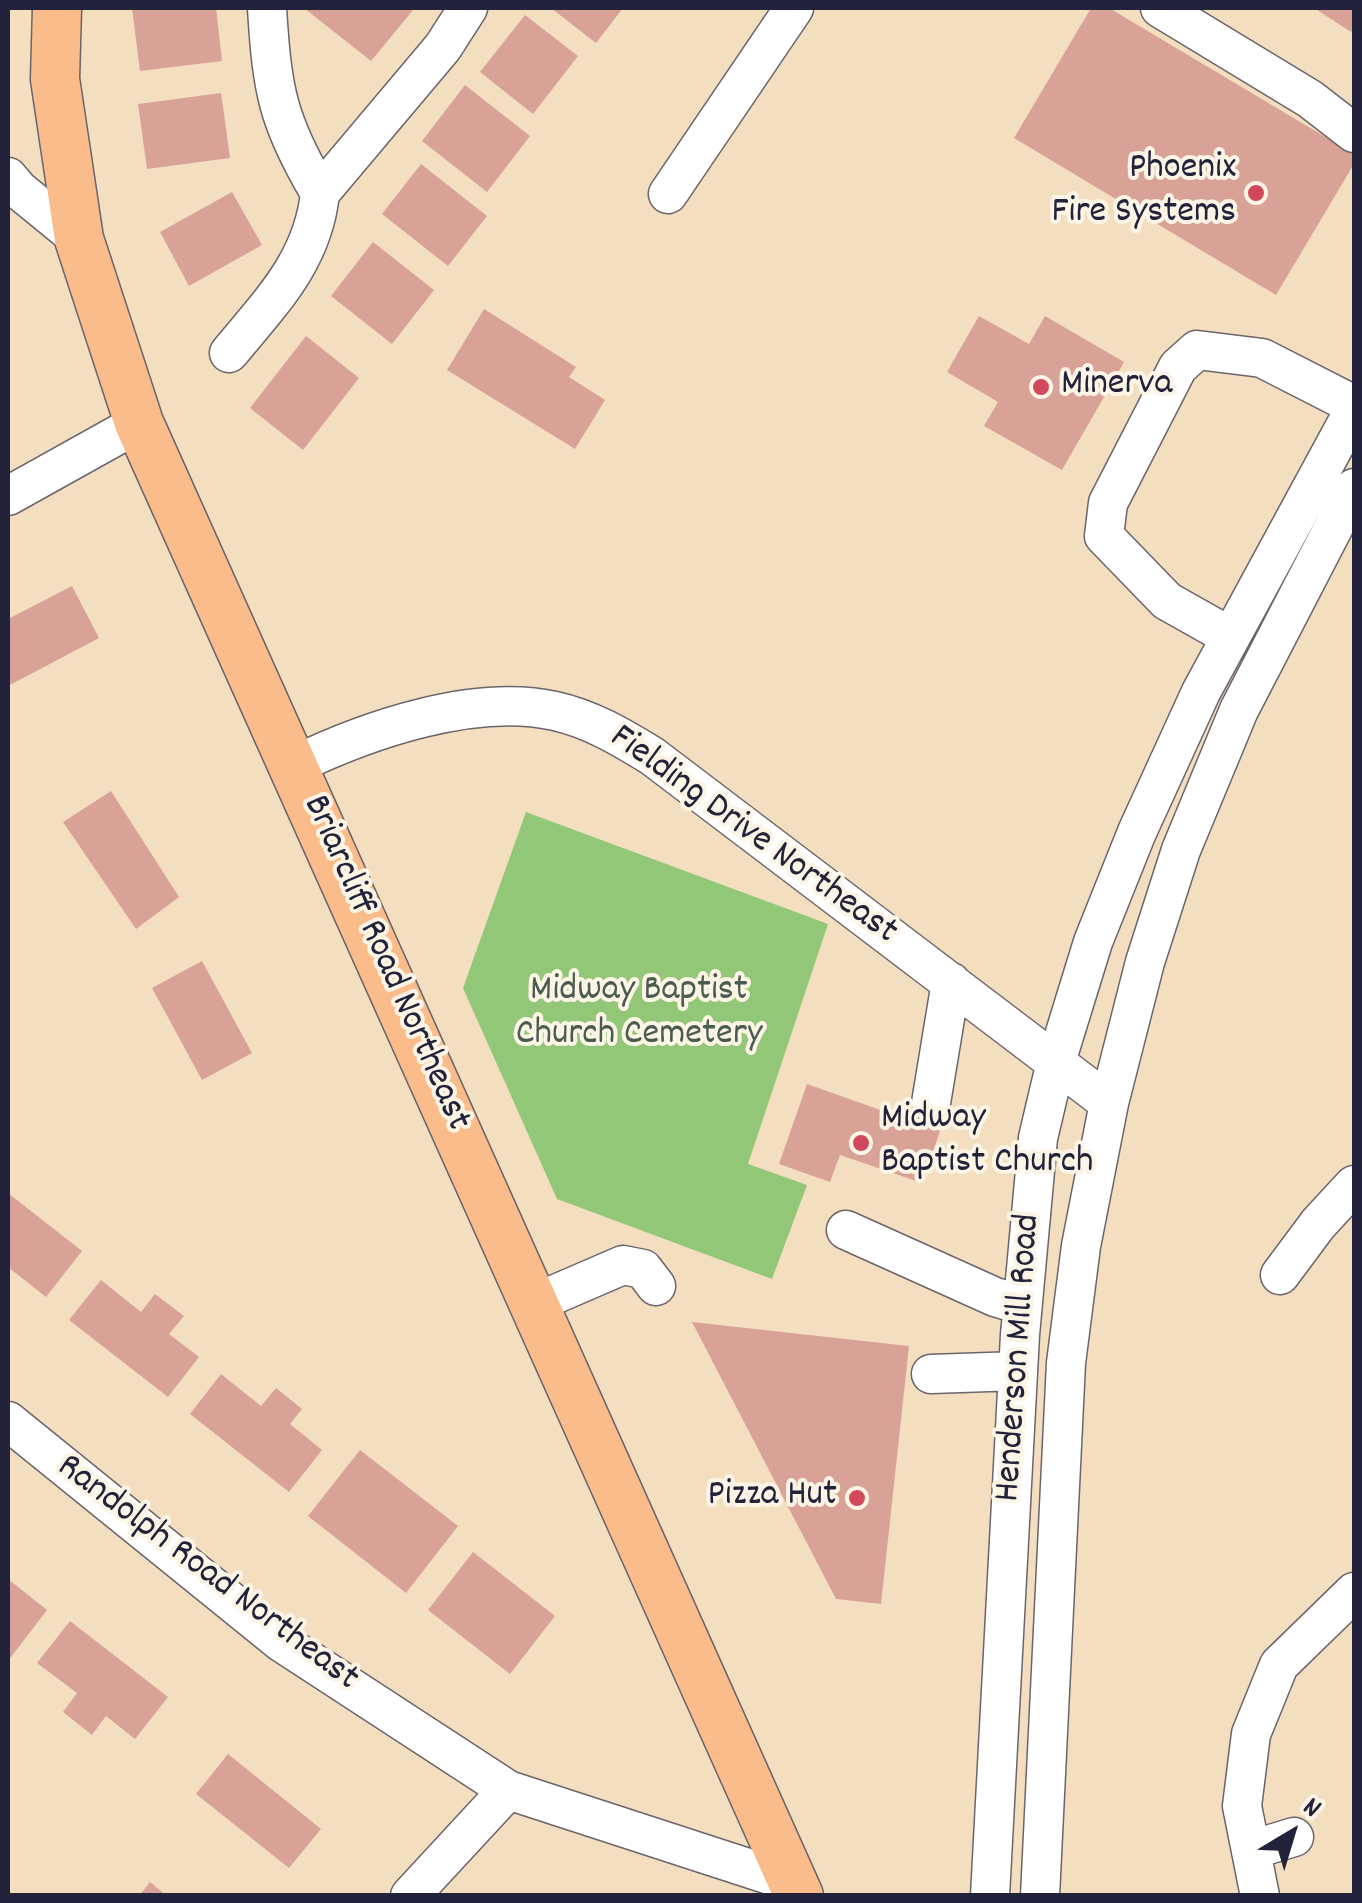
<!DOCTYPE html>
<html>
<head>
<meta charset="utf-8">
<style>
  body { margin:0 }
  #map { position:relative; width:1362px; height:1903px; overflow:hidden; background:#f3dec0; font-family:Dekko,sans-serif }
  canvas { display:block }
  .frame { position:absolute; inset:0; border:10px solid #22223b; pointer-events:none }
  .north { position:absolute; left:1242px; top:1783px; width:100px; height:100px; -webkit-text-stroke:8px #fcf5e5; paint-order:stroke; rotate:38deg; font-size:28px; font-weight:700; line-height:40px; text-align:center; color:#22223b }
  .north::after { content:''; display:block; margin:auto; width:35px; height:45px; background:#22223b; clip-path:polygon(50% 0,100% 100%,50% 72%,0 100%) }
</style>
</head>
<body>
<div id="map">
<canvas width="1362" height="1903"></canvas>
<div class="frame"></div>
<div class="north">N</div>
</div>
<script>
const c = document.querySelector('canvas').getContext('2d');
c.lineJoin = 'round';
function fill(path, color) {
  c.fillStyle = color;
  c.fill(path, 'evenodd');
}
function stroke(path, color, width, dash) {
  c.strokeStyle = color;
  c.lineWidth = width;
  c.lineCap = dash ? 'butt' : 'round';
  c.setLineDash(dash || []);
  c.stroke(path);
}
function drawText(font, color, halo, rows, align = 'center') {
  c.font = font + ' Dekko,sans-serif';
  c.lineWidth = 8;
  c.setLineDash([]);
  c.textBaseline = 'middle';
  c.strokeStyle = halo;
  c.fillStyle = color;
  for (const [text, x, y, turn = 0] of rows) {
    c.save();
    c.translate(x, y);
    c.rotate((+turn || 0) * Math.PI / 180);
    c.textAlign = isNaN(turn) ? turn : align;
    if (halo) c.strokeText(text, 0, 0);
    c.fillText(text, 0, 0);
    c.restore();
  }
}
const green = new Path2D(`
  M526 812 828 924 748 1164 807 1185 772 1279 557 1199 463 988Z`);
const building = new Path2D(`
  M132 8H216L222 61 140 71Z
  M304 8H410L413 10 371 61Z
  M551 8H623L596 43Z
  M1091 8H1109L1354 154V164L1276 295 1014 138Z
  M1314 8H1354V27L1351 32Z
  M525 15 578 56 533 114 480 72Z
  M465 85 530 136 487 192 422 141Z
  M221 93 230 158 147 169 138 104Z
  M421 164 487 216 448 266 382 214Z
  M232 192 262 245 189 286 160 232Z
  M373 242 434 290 392 344 331 296Z
  M484 309 576 367 569 377 605 400 575 449 447 370Z
  M979 316 1029 344 1045 316 1124 362 1062 470 984 426 998 402 947 372Z
  M306 336 359 378 303 450 250 408Z
  M72 586 99 638 8 686V619Z
  M111 791 179 897 136 929 63 822Z
  M202 961 252 1053 202 1080 152 988Z
  M807 1084 940 1131 922 1183 840 1155 830 1182 779 1164Z
  M8 1193 82 1251 46 1297 8 1267Z
  M101 1280 141 1312 155 1294 184 1316 169 1334 199 1357 168 1397 69 1320Z
  M692 1322 909 1346 881 1604 836 1599Z
  M221 1374 261 1406 276 1388 302 1409 290 1424 322 1450 289 1492 190 1414Z
  M360 1450 458 1526 406 1593 308 1516Z
  M473 1552 555 1616 510 1674 428 1610Z
  M8 1579 47 1610 8 1661Z
  M70 1621 168 1697 135 1739 106 1716 92 1735 63 1712 77 1693 37 1663Z
  M228 1754 321 1829 289 1868 196 1794Z
  M150 1882 167 1896H139Z`);
const minor = new Path2D(`
  M267 8C272 89 277 121 320 193L443 47 468 8
  M1160 8 1310 99 1354 133
  M8 177 19 190 79 239
  M668 194 794 8
  M229 353C271 302 313 261 320 193
  M8 496 139 423
  M1231 637 1167 601 1104 536 1108 503 1178 367 1197 350 1262 358 1354 405
  M295 765C367 730 474 693 555 711 591 719 621 737 652 756L1109 1103
  M931 1103 951 982
  M846 1230 995 1297 1022 1305
  M1280 1275 1318 1224 1354 1185
  M535 1303 623 1265 643 1269 656 1286
  M931 1374 1018 1371
  M8 1421 281 1642 508 1790 794 1883
  M1251 1850 1294 1837
  M410 1896 508 1790
  M990 1896 1020 1335 1038 1138 1056 1062 1093 942 1137 832 1201 692 1354 410
  M1040 1896 1066 1363 1081 1246 1109 1103 1145 962 1181 850 1239 710 1354 488
  M1260 1896 1242 1806 1251 1734 1279 1665 1354 1592`);
const major = new Path2D(`
  M57 8 55 79 79 239 139 423 799 1896`);
const markers = [
  [1256,193,10,"#d1495b"],
  [1041,387,10,"#d1495b"],
  [861,1143,10,"#d1495b"],
  [857,1498,10,"#d1495b"]
];
const poiNames = [
  ["Phoenix",1236,171],
  ["Fire Systems",1236,215],
  ["Minerva",1061,387,"left"],
  ["Midway",881,1121,"left"],
  ["Baptist Church",881,1165,"left"],
  ["Pizza Hut",837,1498]
];
const streetNames = [
  ["Fielding Drive Northeast",752,837,36],
  ["Briarcliff Road Northeast",384,964,66],
  ["Henderson Mill Road",1021,1358,-86],
  ["Randolph Road Northeast",206,1575,37]
];
const parkNames = [
  ["Midway Baptist",639,993],
  ["Church Cemetery",639,1037]
];
fill(green, '#93c778');
fill(building, '#d9a297');
stroke(minor, '#6b646a', 41);
stroke(major, '#6b646a', 51);
stroke(minor, '#fff', 38);
stroke(major, '#fabc8b', 48);
for (const [x, y, r, color] of markers) {
  const dot = new Path2D();
  dot.arc(x, y, r, 0, 2 * Math.PI);
  c.fillStyle = color;
  c.fill(dot);
  stroke(dot, '#fcf5e5', 4);
}
drawText('38px', '#22223b', '#fcf5e5', poiNames, 'right');
drawText('38px', '#22223b', '#fcf5e5', streetNames);
drawText('38px', '#4a5c50', '#fcf5e5', parkNames);
</script>
</body>
</html>
